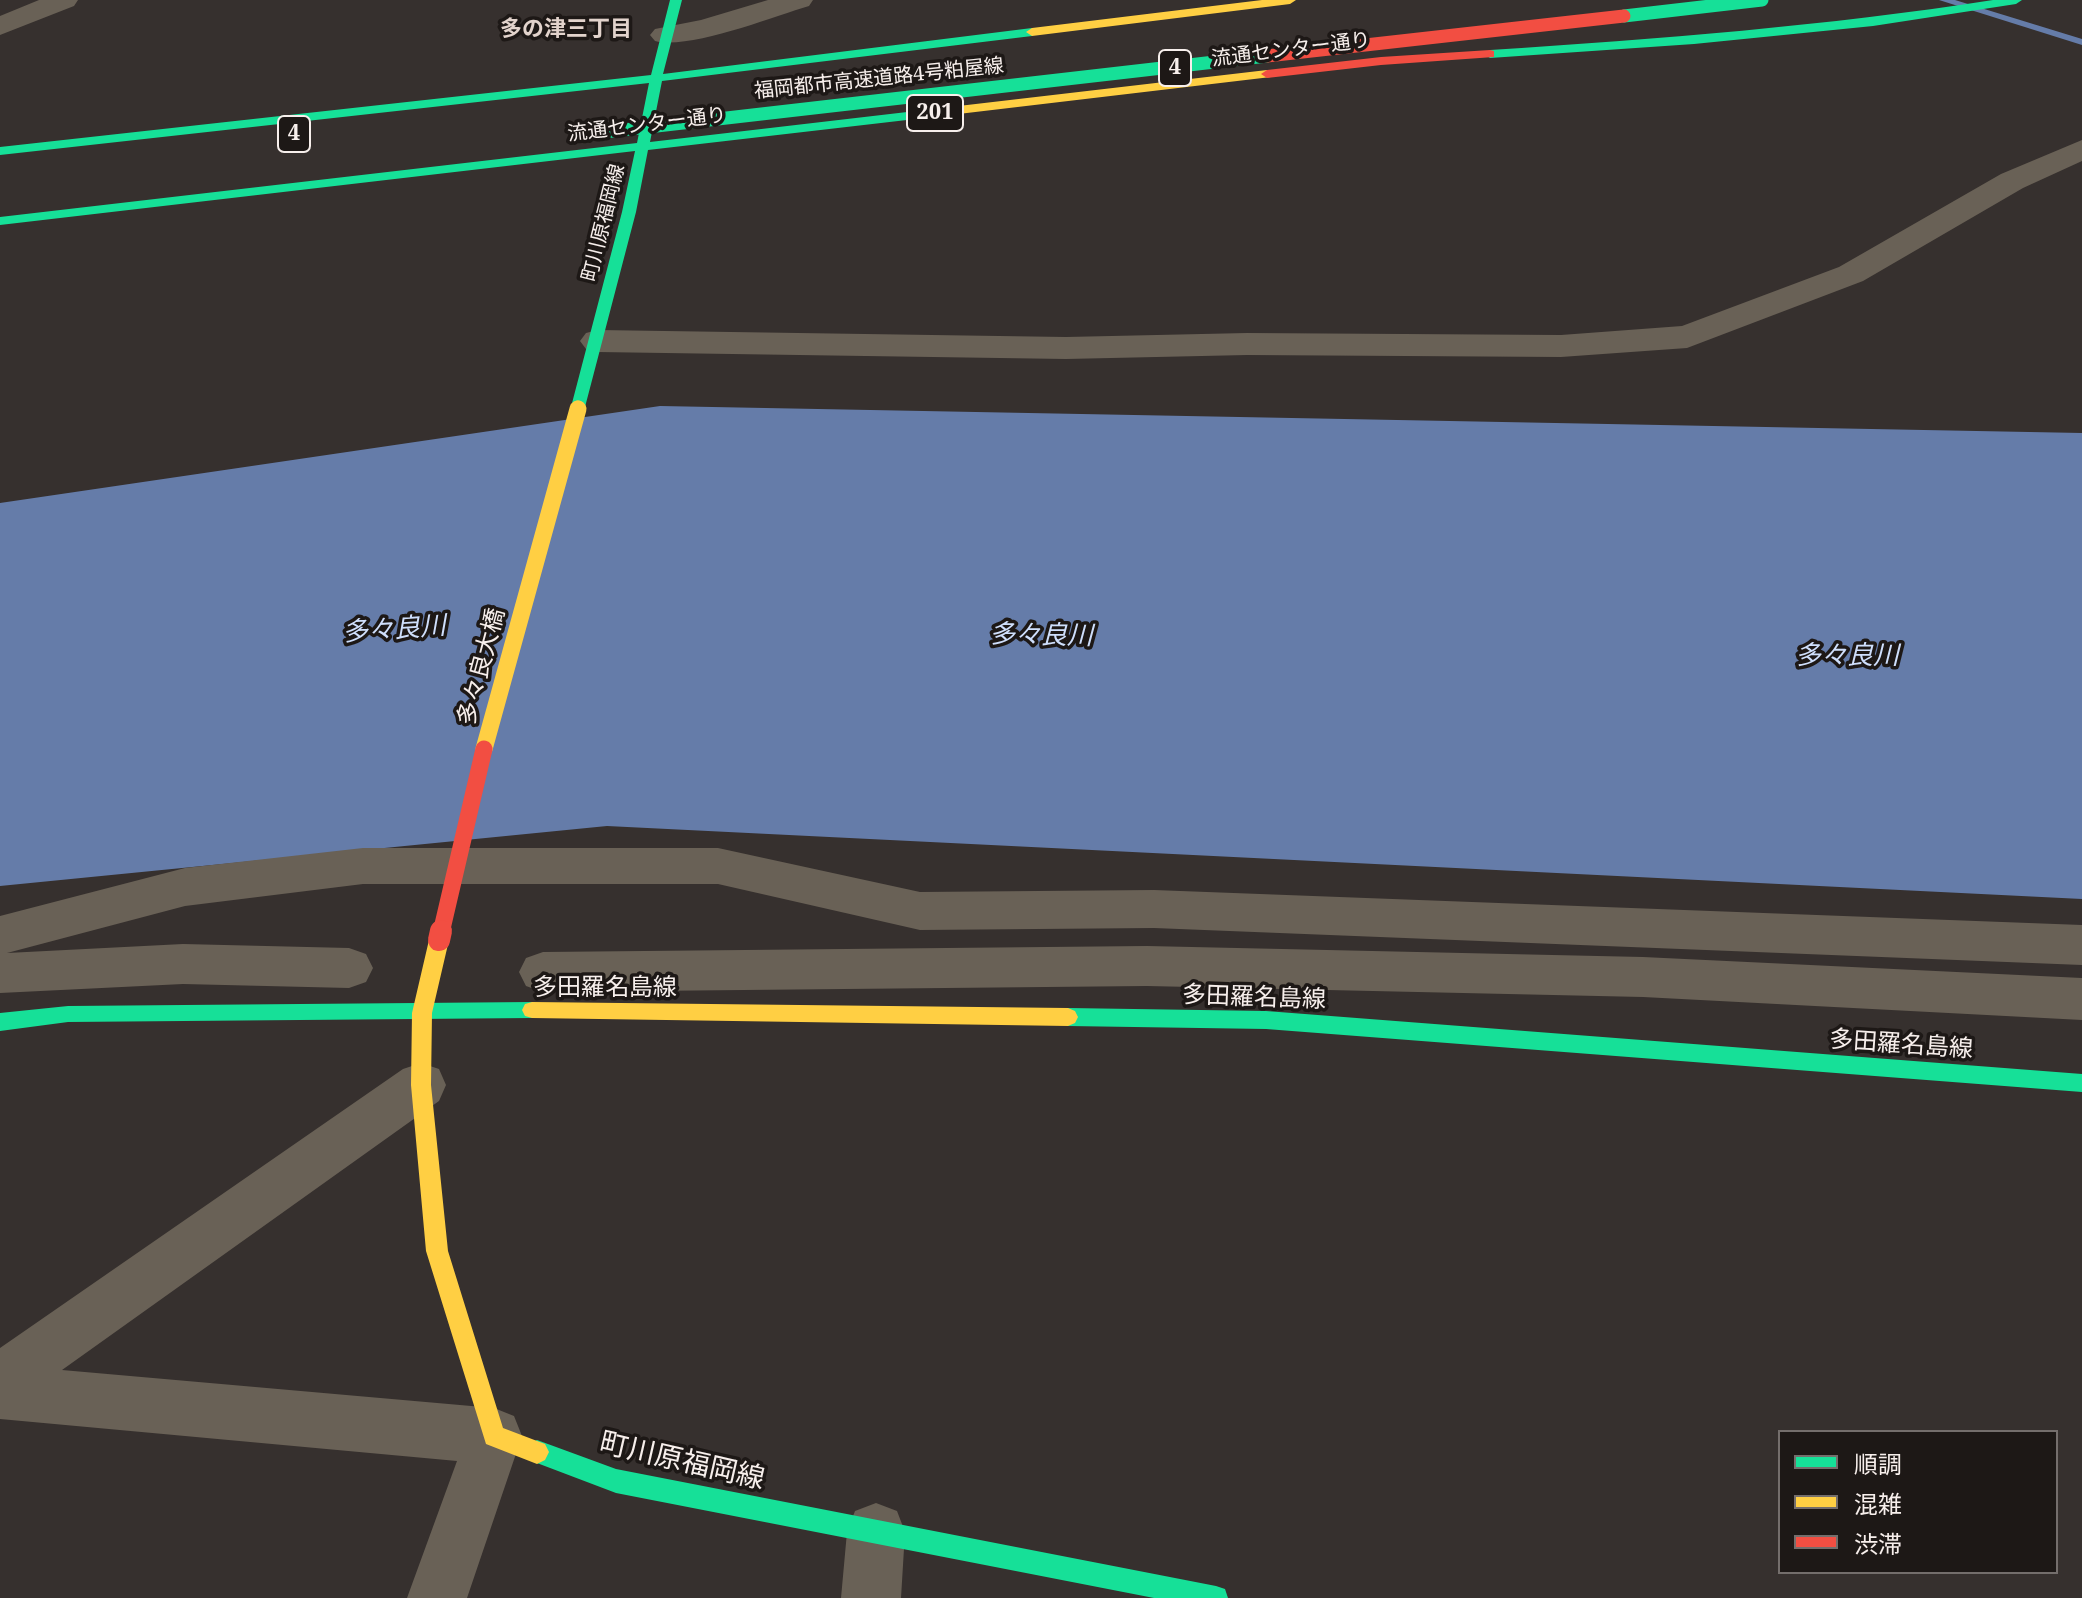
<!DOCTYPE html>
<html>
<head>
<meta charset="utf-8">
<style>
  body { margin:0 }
  #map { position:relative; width:2082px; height:1598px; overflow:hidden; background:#36302e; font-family:"Noto Serif","Noto Sans JP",serif }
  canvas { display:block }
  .legend { position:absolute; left:1778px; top:1430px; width:280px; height:144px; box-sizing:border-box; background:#1d1816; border:2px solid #746e6c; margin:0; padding:10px 14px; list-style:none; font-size:24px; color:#f7efec }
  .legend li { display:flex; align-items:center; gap:16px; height:40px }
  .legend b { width:40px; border:2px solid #746e6c }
</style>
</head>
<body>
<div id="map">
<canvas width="2082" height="1598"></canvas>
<ul class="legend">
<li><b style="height:10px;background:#16e098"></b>順調</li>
<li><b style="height:10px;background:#ffcf43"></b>混雑</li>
<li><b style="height:10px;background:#f24e42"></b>渋滞</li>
</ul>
</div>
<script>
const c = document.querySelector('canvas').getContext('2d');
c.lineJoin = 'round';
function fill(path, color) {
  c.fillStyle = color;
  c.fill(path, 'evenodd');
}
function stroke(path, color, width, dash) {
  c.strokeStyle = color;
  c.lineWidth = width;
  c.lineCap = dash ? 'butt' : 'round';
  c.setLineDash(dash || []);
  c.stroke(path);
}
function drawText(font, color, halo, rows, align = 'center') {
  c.font = font + ' "Noto Serif","Noto Sans JP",serif';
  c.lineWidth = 7;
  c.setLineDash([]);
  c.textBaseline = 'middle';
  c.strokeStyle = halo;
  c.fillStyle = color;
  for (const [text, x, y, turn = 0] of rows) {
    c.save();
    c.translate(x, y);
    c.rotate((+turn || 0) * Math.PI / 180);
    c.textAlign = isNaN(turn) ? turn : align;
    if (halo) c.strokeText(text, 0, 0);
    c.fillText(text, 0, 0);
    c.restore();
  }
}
const water = new Path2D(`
  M660 406 2082 433V899L607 826 0 886V503Z`);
const stream = new Path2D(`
  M1939 0H1955L2082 39V45Z`);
const street = new Path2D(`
  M39 0H78L74 6 0 35V16Z
  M768 0H813L809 6C772 17 689 50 655 41L650 35 655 29 701 20Z
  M2082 140V161L2023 188 1863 281 1687 348 1561 357 1247 355 1066 359 598 352 586 349 580 341 586 333 598 330 1066 337 1247 333 1561 335 1682 326 1839 267 2001 174Z
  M363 848H718L920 892 1154 890 2082 925V965L1154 928 920 930 718 884H363L185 906 7 953 183 944 349 948 366 954 373 968 366 982 349 988 183 984 0 993V916L185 868Z
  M1147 946 1643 957 2082 978V1020L1643 997 1147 986 543 992 526 986 519 972 526 958 543 952Z
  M421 1063 439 1069 446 1085 439 1101 62 1370 494 1408 514 1416 522 1436 467 1598H407L457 1461 0 1419V1348L403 1069Z
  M876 1503 897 1511 905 1532 901 1598H841L847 1532 855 1511Z`);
const fast = new Path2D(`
  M670 0H682L663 74 1032 28 1038 32 1032 36 662 81 650 142 950 107 956 111 950 115 648 150 636 212 585 407 578 412 571 407 622 212 635 151 0 225V217L637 143 649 83 0 155V147L651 75Z
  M1993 0H2022L2016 4 1873 26 1694 44 1490 58 1484 54 1490 50C1659 39 1826 26 1993 0Z
  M532 1002 539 1004 542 1010 539 1016 532 1018 68 1022 0 1031V1013L68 1006Z
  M1068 1008 1266 1011 2082 1074V1092L1266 1029 1068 1026 1061 1023 1058 1017 1061 1011Z
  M537 1440 616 1469 1216 1586 1225 1589 1228 1598H1154L616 1493 529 1460 525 1452 529 1444Z`);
const slow = new Path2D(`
  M1262 0H1296L1290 4 1032 36 1026 32 1032 28Z
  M1267 70 1271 71V77L950 115 944 111 950 107Z
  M439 932 446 934 449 940 432 1013 431 1085 448 1251 503 1428 545 1444 549 1452 545 1460 537 1464 486 1444 426 1251 411 1085 412 1013 429 940 432 934Z
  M532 1002 1068 1008 1075 1011 1078 1017 1075 1023 1068 1026 532 1018 525 1016 522 1010 525 1004Z`);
const jam = new Path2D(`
  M1490 50 1494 51V57L1381 65 1267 78 1261 74 1267 70 1381 57Z`);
const fastBridge = new Path2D(`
  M1624 16 1762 0
  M587 134 1267 56`);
const slowBridgeFar1 = new Path2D(`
  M577 411 578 407`);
const slowBridge = new Path2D(`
  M484 749 578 409`);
const jamBridgeFar2 = new Path2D(`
  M1267 56 1624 16`);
const jamBridgeFar1 = new Path2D(`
  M441 933 484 749`);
const jamBridge = new Path2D(`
  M439 940 441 931`);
const farStreetnames = [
  ["流通センター通り",1291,50,-7],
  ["福岡都市高速道路4号粕屋線",879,79,-6],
  ["流通センター通り",647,125,-7],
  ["町川原福岡線",604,223,-76]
];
const farNeighbourhoodnames = [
  ["多の津三丁目",566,30]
];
const shields = [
  [1175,68,32],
  [935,113,56],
  [294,134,32]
];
const shieldNames = [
  ["4",1175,68],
  ["201",935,113],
  ["4",294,134]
];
const streetNames = [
  ["多々良大橋",482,667,-75],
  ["多田羅名島線",605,988],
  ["多田羅名島線",1254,998,2],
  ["多田羅名島線",1901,1045,4]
];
const waterNames = [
  ["多々良川",394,630,-4],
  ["多々良川",1041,636,1],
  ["多々良川",1847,657]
];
const nearStreetnames = [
  ["町川原福岡線",682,1462,13]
];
fill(water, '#657ca9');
fill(stream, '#657ca9');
fill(street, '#696156');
fill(fast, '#16e098');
fill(slow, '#ffcf43');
fill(jam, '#f24e42');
stroke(fastBridge, '#16e098', 13);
stroke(slowBridgeFar1, '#ffcf43', 13);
stroke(slowBridge, '#ffcf43', 17);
stroke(jamBridgeFar2, '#f24e42', 13);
stroke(jamBridgeFar1, '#f24e42', 17);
stroke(jamBridge, '#f24e42', 22);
drawText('20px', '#f7efec', '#1d1816', farStreetnames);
drawText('bold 22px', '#e2d3cc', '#1d1816', farNeighbourhoodnames);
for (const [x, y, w] of shields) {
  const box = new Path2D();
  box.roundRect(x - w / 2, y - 18, w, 36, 6);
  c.fillStyle = '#1d1816';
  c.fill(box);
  stroke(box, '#f7efec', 2);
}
drawText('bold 22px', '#f7efec', null, shieldNames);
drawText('24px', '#f7efec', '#1d1816', streetNames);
drawText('italic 26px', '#cfdffc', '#1d1816', waterNames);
drawText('28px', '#f7efec', '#1d1816', nearStreetnames);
</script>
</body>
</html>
